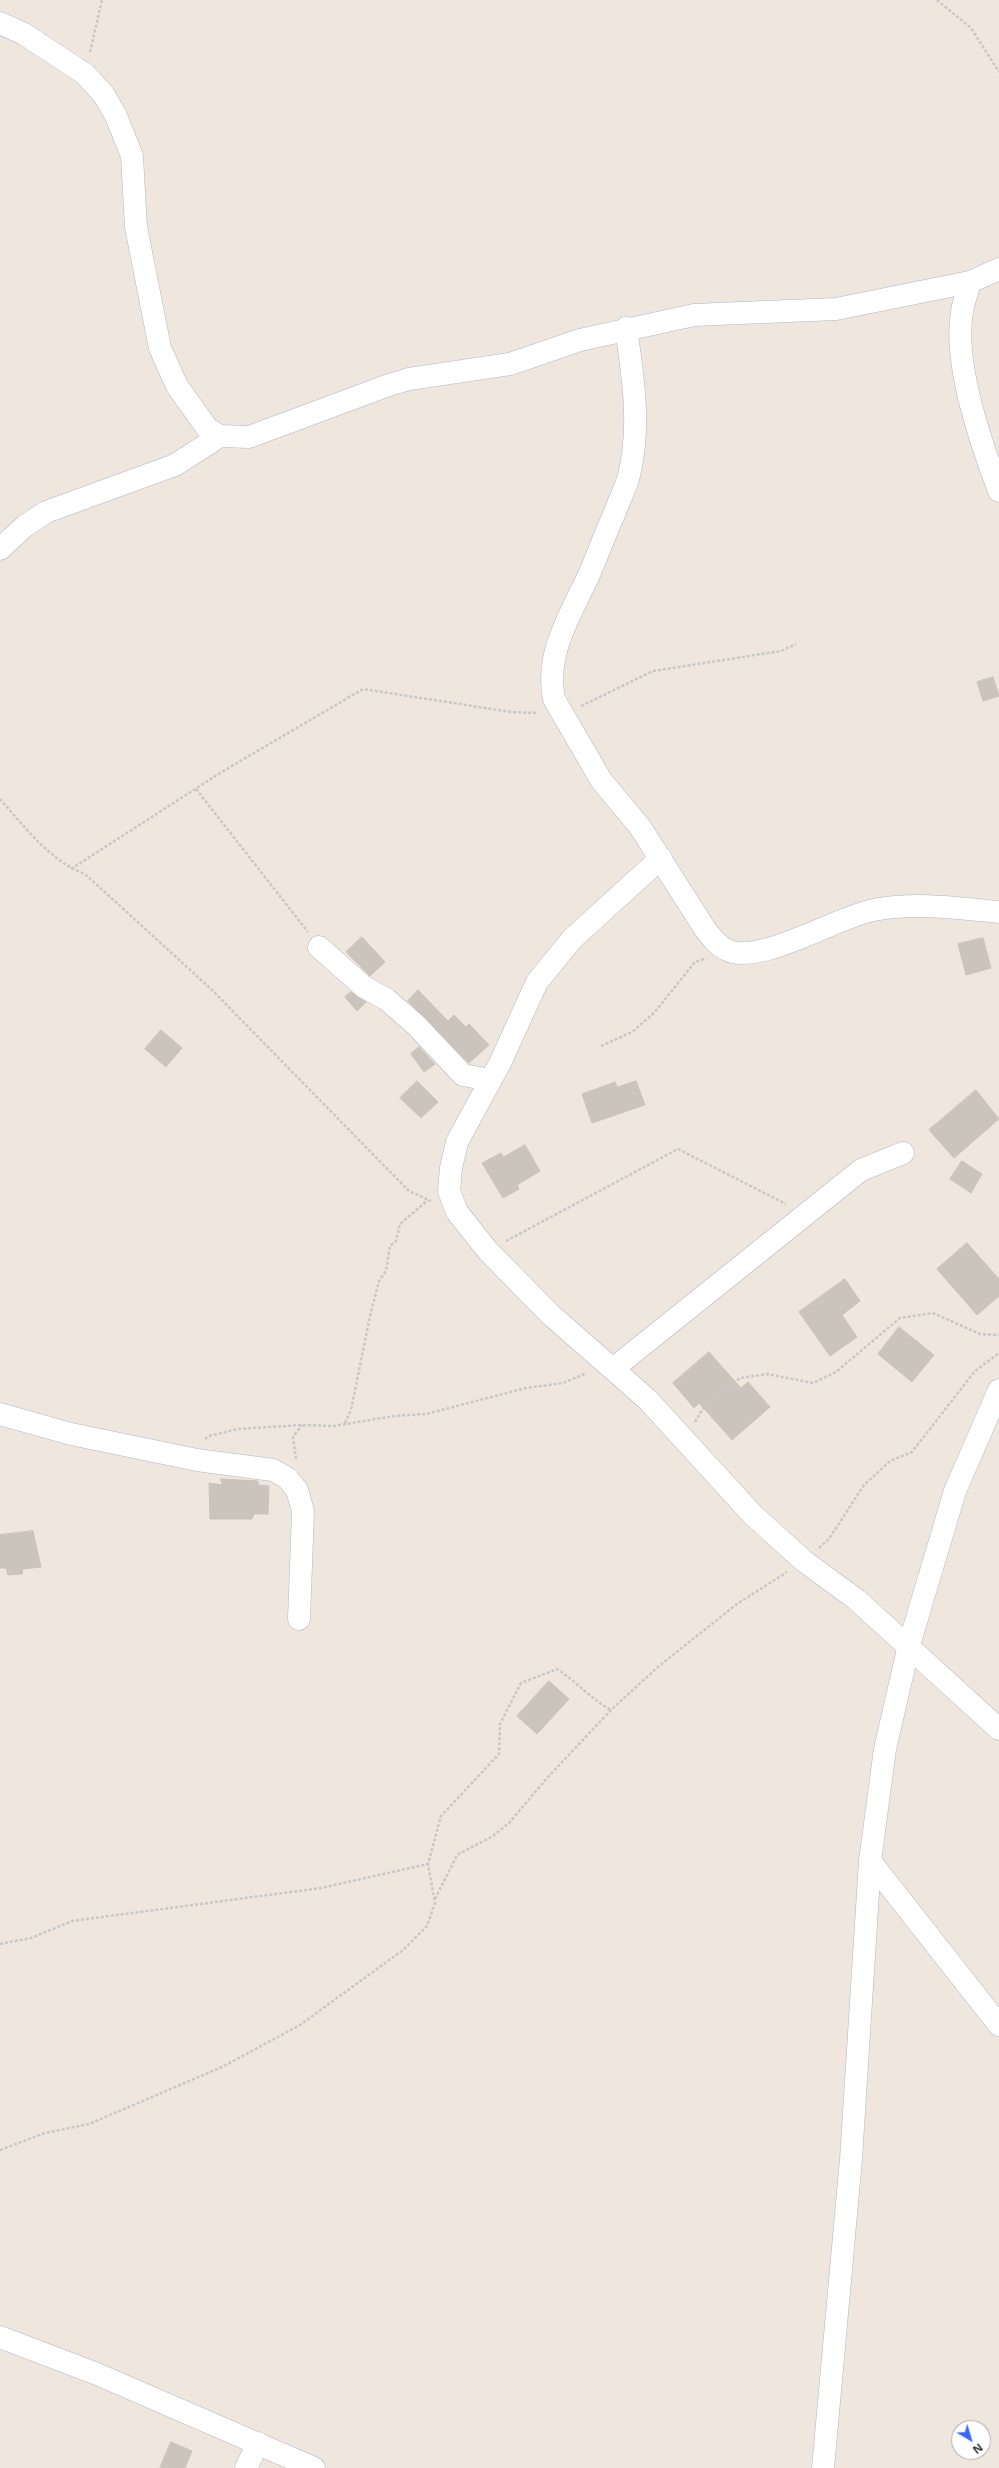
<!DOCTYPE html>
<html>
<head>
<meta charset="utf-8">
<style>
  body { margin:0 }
  #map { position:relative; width:999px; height:2468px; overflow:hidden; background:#efe7de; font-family:"Noto Sans",sans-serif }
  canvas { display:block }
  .north { position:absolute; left:951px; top:2420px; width:40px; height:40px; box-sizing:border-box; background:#fff; border:1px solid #ababab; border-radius:50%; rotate:142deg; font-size:11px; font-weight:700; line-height:16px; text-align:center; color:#2c2c2c }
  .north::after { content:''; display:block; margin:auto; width:14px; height:18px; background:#3b65ff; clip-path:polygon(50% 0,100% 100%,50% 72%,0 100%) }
</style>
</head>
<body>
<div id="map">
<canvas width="999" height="2468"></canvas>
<div class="north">N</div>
</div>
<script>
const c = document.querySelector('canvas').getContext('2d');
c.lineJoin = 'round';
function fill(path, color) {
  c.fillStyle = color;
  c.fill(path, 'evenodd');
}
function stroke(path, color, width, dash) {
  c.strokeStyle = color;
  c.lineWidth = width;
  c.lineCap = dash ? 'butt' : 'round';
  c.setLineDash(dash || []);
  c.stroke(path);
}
const building = new Path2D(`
  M993 677 999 696 983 701 977 682Z
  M362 937 385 962 370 976 346 952Z
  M983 938 991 968 966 975 958 944Z
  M418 990 448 1021 454 1015 466 1027 469 1024 489 1045 469 1063 408 1001Z
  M351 992 366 1002 357 1011 345 997Z
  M161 1030 182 1048 166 1067 145 1049Z
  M419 1047 435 1064 424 1072 411 1054Z
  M417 1081 438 1102 421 1118 400 1098Z
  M636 1081 645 1105 592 1123 582 1094 615 1082 617 1087Z
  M976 1090 999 1119 954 1158 929 1130Z
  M525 1145 540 1171 517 1185 519 1189 503 1198 482 1163 501 1153 503 1157Z
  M962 1161 982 1174 971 1193 950 1179Z
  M967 1243 999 1279V1296L977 1315 937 1269Z
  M845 1279 860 1301 842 1315 857 1337 830 1356 799 1312Z
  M899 1327 934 1355 912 1382 878 1354Z
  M709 1352 741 1388 748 1382 770 1407 732 1440 699 1403 694 1408 673 1383Z
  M221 1479 258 1481V1485L269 1486 268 1514H254L252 1519H210L209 1483 222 1485Z
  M33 1531 41 1567 23 1569 22 1574 8 1575 6 1568H0V1535Z
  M549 1681 569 1699 537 1734 517 1716Z
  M171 2442 192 2451 185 2468H160Z`);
const path = new Path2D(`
  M937 0 971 28 999 72
  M90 52 102 0
  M581 706 653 671 781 651 796 644
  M196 789 308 932
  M0 799C25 827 50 861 85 874L211 989 409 1191 431 1201
  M71 869 220 773 363 689 511 712 538 713
  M601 1046 632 1032 654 1013 695 962 704 959
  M506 1241 678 1149 786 1204
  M695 1422 704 1407 740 1378 767 1374 813 1383 836 1372 900 1318 933 1313 980 1334 999 1335
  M345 1423 351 1410 370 1316 379 1281 386 1271 390 1246 396 1241 400 1224 428 1200
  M205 1439 209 1436 238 1429 302 1425 334 1426 394 1416 426 1414 526 1388 563 1383 587 1373
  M296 1459 293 1437 302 1425
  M819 1548 829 1539 864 1485 890 1461 912 1452 975 1371 999 1353
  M435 1899 457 1855 493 1836 509 1823 548 1777 611 1710 659 1666 737 1604 787 1572
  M0 1944 31 1938 72 1921 321 1888 428 1864
  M0 2150 45 2133 89 2124 222 2067 300 2025 403 1950 427 1926 435 1903 428 1864 441 1816 499 1754 500 1724 521 1683 557 1669C577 1682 591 1699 611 1710`);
const minor = new Path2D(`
  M0 23 24 34 85 74 104 95 116 116 132 156 136 227 160 348 177 386 207 428 220 436 249 437 389 385 409 379 510 364 580 340 694 315 836 309 970 282 999 269
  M970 282C968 292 963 302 962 312 953 363 981 443 999 491
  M626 328C633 377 641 427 629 475 626 488 619 500 615 512 605 534 597 557 587 579 569 617 545 655 554 699L601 780 640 827 705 929C711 937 718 946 727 950 758 966 839 916 874 910 916 902 957 908 999 912
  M0 549 25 526 46 512 175 465 220 436
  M661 858 572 939 537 982 500 1063 457 1142 451 1168 449 1191 457 1212 488 1251 551 1315 647 1399 753 1515 804 1561 857 1600 999 1729
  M319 947 364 987 386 999 416 1025 463 1075 490 1080
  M614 1368 861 1170 903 1153
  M0 1414 71 1434 197 1460 273 1470 287 1478 297 1490 303 1511 299 1619
  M870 1861 999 2025
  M0 2337 97 2374 314 2468
  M246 2468 258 2443
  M823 2468 851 2159 870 1861 885 1749 909 1645 955 1491 999 1390`);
fill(building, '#cac4bd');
stroke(building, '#cac3b7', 1);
stroke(minor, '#b2b5c1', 23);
stroke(path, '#c8c8c8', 2.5, [3, 2]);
stroke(minor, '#fff', 22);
</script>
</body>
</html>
